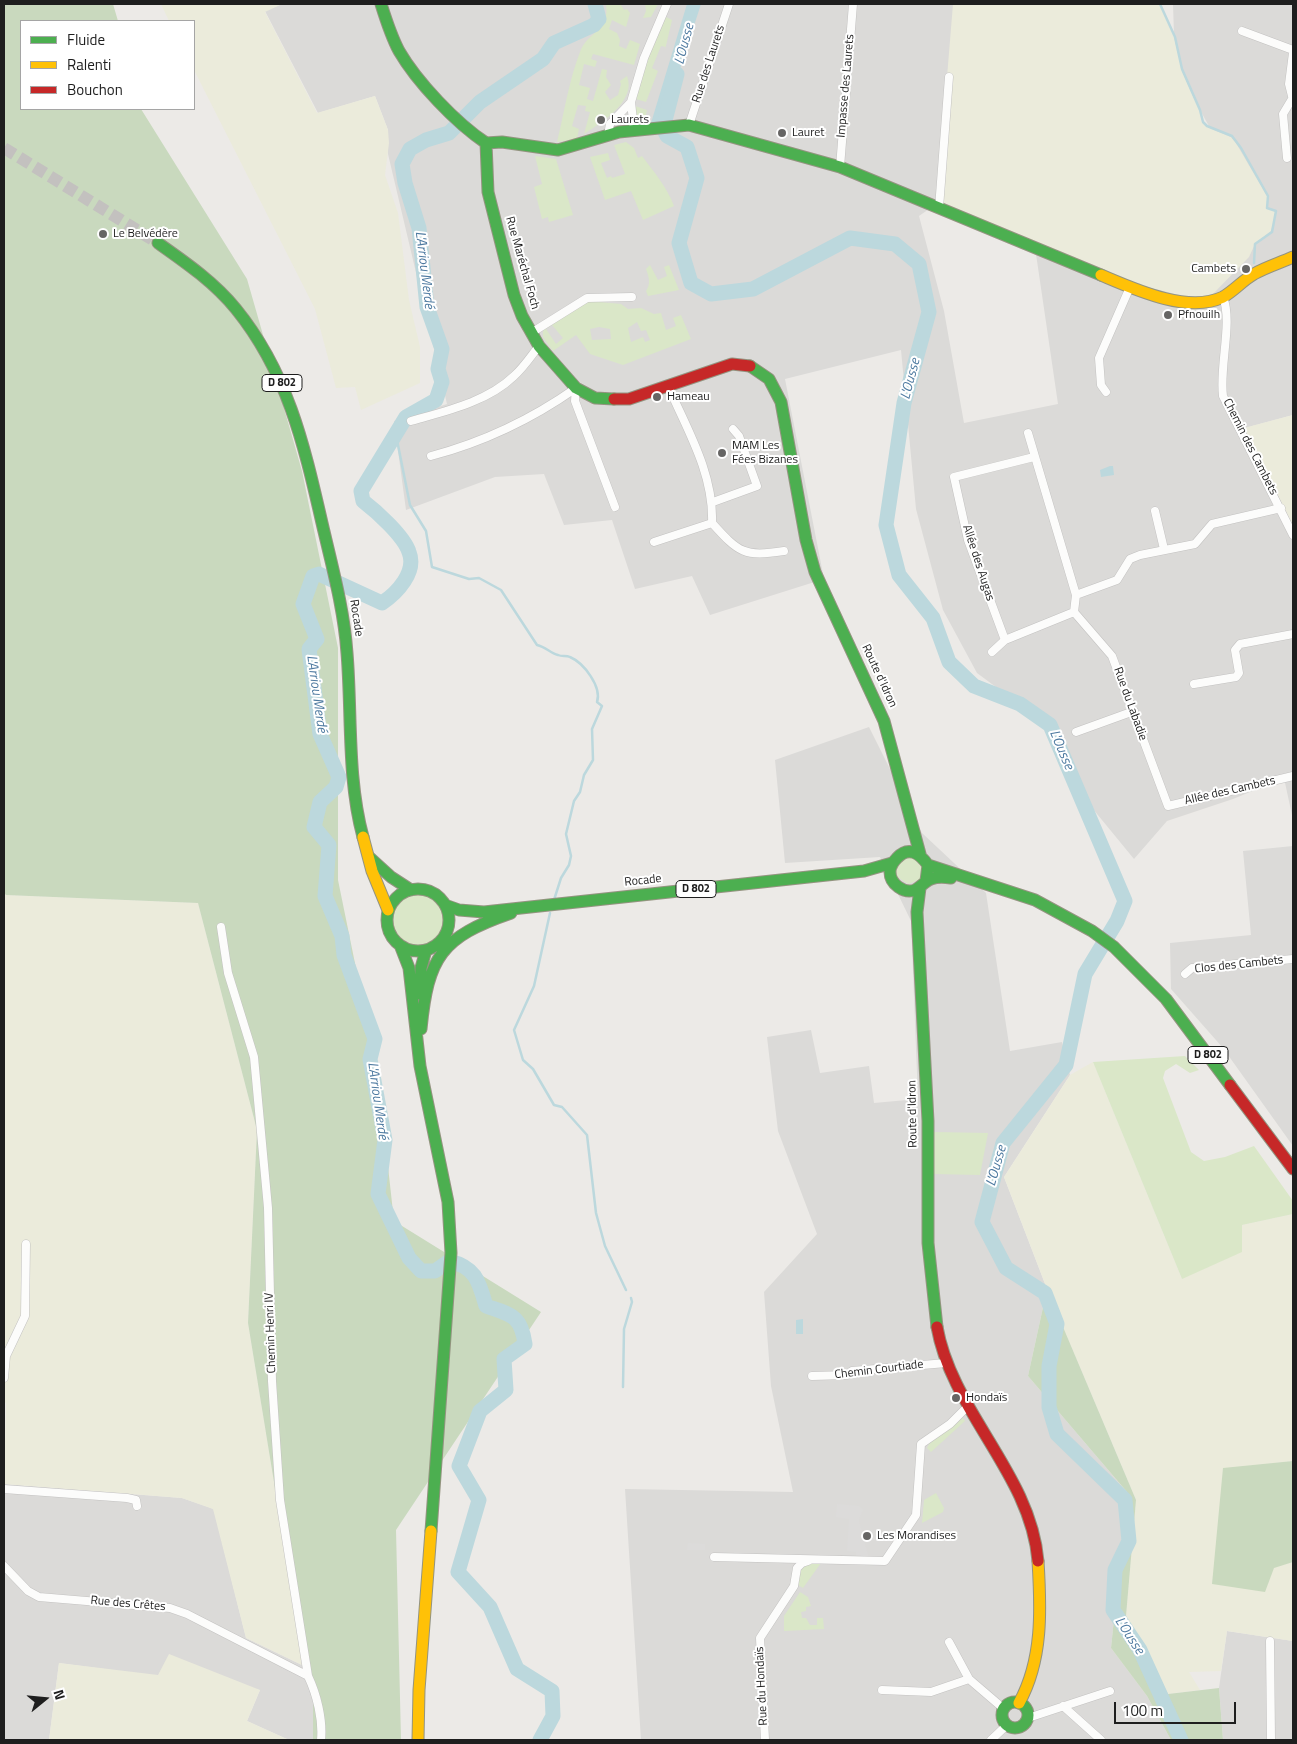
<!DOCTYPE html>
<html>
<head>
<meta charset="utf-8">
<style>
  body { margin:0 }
  #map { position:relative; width:1297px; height:1744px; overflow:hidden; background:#eceae7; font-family:"Titillium Web",sans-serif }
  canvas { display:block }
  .frame { position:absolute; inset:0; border:5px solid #1e1e1e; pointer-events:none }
  .legend { position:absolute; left:20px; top:20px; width:175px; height:90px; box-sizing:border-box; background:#fff; border:1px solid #a5a5a5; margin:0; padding:6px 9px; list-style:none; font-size:15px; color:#1e1e1e }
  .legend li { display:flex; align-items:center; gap:10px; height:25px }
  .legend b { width:25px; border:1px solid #a5a5a5 }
  .north { position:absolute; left:20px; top:1674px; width:50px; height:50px; -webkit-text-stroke:4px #fff; paint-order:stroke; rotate:73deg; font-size:14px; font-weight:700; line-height:20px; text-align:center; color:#1e1e1e }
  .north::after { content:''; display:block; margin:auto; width:18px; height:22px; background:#1e1e1e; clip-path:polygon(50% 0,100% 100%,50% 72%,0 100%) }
  .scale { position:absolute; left:1114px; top:1702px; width:122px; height:22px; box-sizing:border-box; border:2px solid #1e1e1e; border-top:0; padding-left:6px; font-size:15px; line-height:18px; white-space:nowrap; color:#1e1e1e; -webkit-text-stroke:4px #fff; paint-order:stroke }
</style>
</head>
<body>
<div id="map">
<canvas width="1297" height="1744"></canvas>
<div class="frame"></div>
<ul class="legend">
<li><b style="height:6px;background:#4caf50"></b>Fluide</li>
<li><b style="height:6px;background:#ffc107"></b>Ralenti</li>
<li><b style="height:6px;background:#c62828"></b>Bouchon</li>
</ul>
<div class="north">N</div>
<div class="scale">100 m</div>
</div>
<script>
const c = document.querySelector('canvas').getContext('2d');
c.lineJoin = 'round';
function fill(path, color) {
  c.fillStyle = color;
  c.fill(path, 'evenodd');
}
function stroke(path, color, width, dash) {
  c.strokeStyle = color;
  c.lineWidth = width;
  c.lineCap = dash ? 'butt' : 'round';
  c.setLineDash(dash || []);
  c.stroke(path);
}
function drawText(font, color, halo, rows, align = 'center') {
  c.font = font + ' "Titillium Web",sans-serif';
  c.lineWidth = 4;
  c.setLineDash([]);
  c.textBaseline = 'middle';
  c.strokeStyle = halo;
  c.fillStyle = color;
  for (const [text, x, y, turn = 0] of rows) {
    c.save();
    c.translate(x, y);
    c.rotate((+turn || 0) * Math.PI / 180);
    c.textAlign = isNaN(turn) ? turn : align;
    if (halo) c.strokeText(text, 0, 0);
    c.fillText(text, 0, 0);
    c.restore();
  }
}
const residential = new Path2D(`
  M282 4H955L942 200 919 216 944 311 964 423 1058 404 1036 254 1190 294 1265 227 1175 65 1173 4H1293V415L1245 428 1293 525V820L1284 778 1233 799 1167 821 1134 859 1079 792 1050 727 977 673 943 610 916 509 901 350 785 379 824 579 710 615 692 576 635 589 612 520 564 525 544 474 495 477 406 510 394 421 447 404 388 154V130L375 96 318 113 265 11Z
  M869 727 922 833 986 893 1010 1051 1062 1042 1070 1075 1004 1177 1047 1289 1028 1376 1127 1492 1111 1648 1147 1696 1171 1740H641L625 1489 793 1492 771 1386 764 1292 817 1234 778 1131 767 1037 811 1030 820 1073 869 1066 874 1103 918 1099 911 921 880 857 785 863 775 760Z
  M1293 846V1146L1223 1048 1171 989 1170 943 1251 935 1243 851Z
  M4 1484 182 1498 214 1509 246 1638 304 1666 313 1700V1740H289L247 1721 260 1690 59 1663 49 1740H4Z
  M1227 1631 1293 1641V1740H1223L1219 1688Z`);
const farmland = new Path2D(`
  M161 4H282L265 12 317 113 375 96 388 130 389 143 385 175 398 213 409 300 420 347V383L361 410 355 387 336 388 315 309 194 70V21H169Z
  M953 4H1159L1174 37 1182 71 1200 112 1201 121 1207 127 1231 137 1236 143 1267 196V208L1276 212 1271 231 1255 244 1249 257 1213 294 1191 298 1132 283 935 201 937 199Z
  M1293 415V525L1244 428Z
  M4 893 6 895 198 903 257 1130 248 1323 304 1666 246 1638 213 1509 182 1498 4 1484 6 1403 4 1402Z
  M1093 1062 1182 1279 1242 1225 1293 1214V1461L1223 1469 1274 1567 1293 1562V1641L1227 1631 1221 1671 1189 1672 1200 1690 1168 1694 1126 1616 1136 1500 1047 1289 1004 1177 1070 1075Z
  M169 1654 260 1690 247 1721 289 1740H49L59 1663 158 1675Z`);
const grass = new Path2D(`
  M606 4H623L621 5 624 10 627 9 630 13 626 27 612 20 609 29 617 33 620 40 619 46 626 49 630 40 640 44 634 65 593 54 591 59 597 61 595 67 584 64 579 85 590 88 587 99 593 101 602 69 607 70 606 77 611 85 605 92 610 100 618 95 621 84 620 81 627 76C637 101 601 123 584 134L590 112 585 111 586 106 578 105 572 126 579 129 577 139 557 142C564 113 569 80 580 52 587 32 610 31 606 4Z
  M645 4H658L651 17 643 18 646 11Z
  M666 17 672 20 665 50 666 47 661 46 652 68 658 71 646 102 636 99 648 59Z
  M635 106 647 110 644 123 636 116Z
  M626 142 634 148 638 158 642 156C654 172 667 187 674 206L643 220 631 191 605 200 590 157 608 153 610 160 601 163 607 178 611 176 612 178 625 174 614 145Z
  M535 156 556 159 573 215 549 222 548 217 542 219 534 187 542 184Z
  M650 265 658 280 667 276 664 267 669 265 679 290 648 296 646 291C651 284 649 277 646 269Z
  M589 301 621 304 628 309 641 308 654 314 661 313 666 330 676 326 673 318 681 315 691 339 623 365 590 354 576 335 553 351 543 337V328ZM637 322 641 331 646 330 650 340 645 342 643 337 631 342 628 328ZM552 325 563 338 556 344 546 329ZM599 327 610 329 611 339 592 340 590 329Z
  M912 855 924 864 922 879 908 884 896 876V862Z
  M392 919a26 26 0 1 1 52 0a26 26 0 1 1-52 0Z
  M1185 1056 1199 1070 1190 1073 1176 1064 1165 1071 1163 1078 1191 1152 1204 1161 1225 1157 1254 1146 1293 1201V1214L1242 1225V1252L1182 1279 1093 1062Z
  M934 1132 988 1133 980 1175 933 1174Z
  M962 1417 965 1421 931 1452 927 1448 931 1440 950 1429Z
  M936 1493 944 1508 943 1512 922 1523 924 1500Z
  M809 1563H821L803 1588 798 1585 800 1570Z
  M800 1592 808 1597 811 1606 806 1607V1611L801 1612 802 1618H806L810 1625H817V1618H823L824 1629 784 1631V1616Z`);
const forest = new Path2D(`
  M4 4H113L118 21H21V109H141L247 279 302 471 338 648V880L378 1076 394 1221 541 1312 396 1530 401 1740H313V1700L304 1666 248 1323 257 1130 198 903 6 895 4 893Z
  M1047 1289 1136 1500 1126 1616 1168 1694 1219 1688 1223 1740H1171L1147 1696 1111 1648 1127 1492 1028 1376Z
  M1293 1461V1562L1274 1568 1265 1592 1212 1584 1223 1468Z`);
const parking = new Path2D(`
  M837 1504 859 1506 863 1510 859 1520 869 1558H856V1552L847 1551 849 1519 836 1517Z
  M688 1543 705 1544V1550H687Z`);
const water = new Path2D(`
  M687 4H701L670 100 672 121 651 123Z
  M1110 466H1113L1114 475 1101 477 1100 470Z
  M803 1319V1334H796V1320Z`);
const stream = new Path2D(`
  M1160 4 1175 37 1182 69 1200 110 1203 122 1207 126 1232 136 1241 148 1268 196 1267 208 1276 211 1272 232 1255 244 1254 263
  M396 435 410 505 426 531 432 567 469 579 479 578 501 590 537 645C546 647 550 653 558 655 562 657 566 655 570 657 584 663 602 687 597 702L602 706 592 729 593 760 584 775 580 792 574 801 566 834 571 856 569 865 561 878 554 900
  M550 913 534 986 514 1030 523 1060 533 1069 554 1105 562 1107 587 1135 596 1213 605 1246 626 1290
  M623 1387 624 1329 632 1302 631 1298`);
const river = new Path2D(`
  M677 74 663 128 667 136 687 147 697 178 679 243 691 283 711 294 753 289 850 238 895 244 919 264 929 312 904 403 886 525 899 575 933 618 949 662 974 686 1020 704 1050 725 1125 901 1117 921 1085 974 1066 1065 1003 1143 982 1222 1006 1268 1045 1293 1057 1324 1049 1366V1407L1057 1434 1125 1500 1129 1541 1115 1570 1113 1610 1140 1650 1181 1740
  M540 1740 553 1716 552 1691 517 1669 490 1607 458 1572 479 1500 459 1466 480 1411 506 1390 504 1359 525 1344C521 1315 511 1315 486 1306 479 1282 476 1267 449 1261L435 1271H421L409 1258 378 1194 385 1140 370 1059 375 1039 344 955 342 936 325 896 329 845 314 827 320 802 336 787 339 777 320 734 309 649 317 639 303 604 313 576 319 574 382 603C397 593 417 572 409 552 404 536 376 511 363 501L361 491 406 417 436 400 442 382 438 369 442 349 427 307 419 228 405 183 402 164 410 149 426 140 449 133 480 102 543 59 554 43 594 25 599 19 595 4`);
const primaryTunnel = new Path2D(`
  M4 148 158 243`);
const street = new Path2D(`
  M1242 31 1293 50
  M1293 53 1289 84 1293 100
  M689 125 729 4
  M634 130 631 102 644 58 667 4
  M608 135 610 124 631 102
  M1287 158 1283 114 1292 99
  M840 167 853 4
  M939 208 949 77
  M1223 297C1233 322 1219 367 1223 396L1293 535
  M531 333 587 298 632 297
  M668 386C687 429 714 474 712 523 739 553 744 557 784 551
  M576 388 575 401 615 507
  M1106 392 1101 385 1099 358 1130 287
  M411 421C446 411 487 402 514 376 524 367 531 356 539 346
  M1028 433 1076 595
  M431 456C484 442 532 419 576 388
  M713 502 757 486 739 436 733 429
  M1155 511 1164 549
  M654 542 712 523
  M1074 612 1112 656 1168 806 1293 776
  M1005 640 968 540 954 477 1034 457
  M992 652 1005 640 1074 612 1076 595 1117 580 1130 559 1140 555 1195 544 1212 524 1281 508
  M1194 684 1236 677 1239 673 1235 650 1240 644 1293 634
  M1076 732 1134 711
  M221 927 228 973 254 1057 268 1208 272 1381 280 1500 308 1676C317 1695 323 1720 321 1740
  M1185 974 1192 968 1293 959
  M812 1376 847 1375 852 1371 946 1363
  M4 1378 6 1356 25 1316 26 1244
  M4 1489 127 1498 136 1500 137 1506
  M714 1557 885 1561 916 1515 921 1444 950 1424 968 1406
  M4 1566 28 1591 39 1597 170 1608 187 1614 308 1676
  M1270 1641 1271 1740
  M949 1642 969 1679 1004 1709
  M882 1690 931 1692 969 1679
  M1063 1706 1101 1740
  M1028 1718 1110 1691
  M765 1740 760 1638 794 1586 797 1568 802 1563 808 1561
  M991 1740 1007 1725`);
const fast = new Path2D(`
  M381 4C386 20 391 36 399 51 417 82 456 123 486 143
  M486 143 488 192 514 295 522 316 539 346 576 388 595 398 614 399
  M486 143 502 142 558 150 619 132 689 125 840 167 1101 275
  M158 243C185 262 214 282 236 309 288 373 304 445 322 523 332 566 344 609 347 653 352 714 347 778 363 837
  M750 366 769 379 781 402 806 540 815 572 884 721 920 854
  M369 857 391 877 411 890
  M928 865 1035 900 1092 931 1114 947 1166 999 1230 1085
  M926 881 928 865C920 854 909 845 897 858 893 862 890 867 890 872 890 884 904 894 915 890 921 887 925 881 931 879 938 876 945 877 951 878
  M920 888 917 912 928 1121V1243L937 1327
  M387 920a31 31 0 1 1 62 0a31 31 0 1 1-62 0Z
  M445 905 459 910 484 912 864 871 892 863
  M400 945 409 968 420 1066 448 1202 451 1253 431 1531
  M420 994 421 968 426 950
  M421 1029C428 957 441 937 511 913
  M1002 1715a13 13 0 1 1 26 0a13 13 0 1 1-26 0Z`);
const slow = new Path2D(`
  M1101 275C1134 289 1188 314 1223 297 1234 291 1243 280 1254 274 1266 267 1280 263 1293 257
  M363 837 372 871 388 910
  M1019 1703C1043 1660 1041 1609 1038 1561
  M418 1740 419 1690 431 1531`);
const jam = new Path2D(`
  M614 399H629L732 364 750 366
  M1230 1085 1293 1169
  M937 1327C952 1412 1031 1474 1038 1561`);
const markers = [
  [601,120,5,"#666564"],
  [782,133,5,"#666564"],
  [103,234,5,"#666564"],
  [1246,269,5,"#666564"],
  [1168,315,5,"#666564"],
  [657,397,5,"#666564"],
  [722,453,5,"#666564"],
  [956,1398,5,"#666564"],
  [867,1536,5,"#666564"]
];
const shields = [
  [282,383,40],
  [696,889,40],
  [1208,1055,40]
];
const shieldNames = [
  ["D 802",282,383],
  ["D 802",696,889],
  ["D 802",1208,1055]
];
const streetNames = [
  ["Rue des Laurets",709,64,-72],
  ["Impasse des Laurets",846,86,-85],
  ["Rue Maréchal Foch",522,263,74],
  ["Chemin des Cambets",1250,447,63],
  ["Allée des Augas",978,563,72],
  ["Rocade",356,618,81],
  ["Route d'Idron",879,676,65],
  ["Rue du Labadie",1130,704,70],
  ["Allée des Cambets",1230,791,-13],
  ["Rocade",643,881,-6],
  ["Clos des Cambets",1239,965,-6],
  ["Route d'Idron",913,1114,-91],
  ["Chemin Henri IV",271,1333,-92],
  ["Chemin Courtiade",879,1370,-7],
  ["Rue des Crêtes",128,1604,5],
  ["Rue du Hondaïs",762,1686,-93]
];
const poiNames = [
  ["Laurets",611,120],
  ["Lauret",792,133],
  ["Le Belvédère",113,234],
  ["Cambets",1236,269,"right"],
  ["Pfnouilh",1178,315],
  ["Hameau",667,397],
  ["MAM Les",732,446],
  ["Fées Bizanes",732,460],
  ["Hondaïs",966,1398],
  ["Les Morandises",877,1536]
];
const waterNames = [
  ["L'Ousse",685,44,-75],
  ["L'Arriou Merdé",424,270,83],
  ["L'Ousse",911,379,-75],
  ["L'Arriou Merdé",316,694,82],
  ["L'Ousse",1061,750,67],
  ["L'Arriou Merdé",377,1101,82],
  ["L'Ousse",997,1166,-74],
  ["L'Ousse",1129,1636,57]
];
fill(residential, '#dbdad8');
fill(farmland, '#ebebdb');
fill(grass, '#dae7c8');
fill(forest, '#c9d9be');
fill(parking, '#dcdbda');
fill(water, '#bcd8dd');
stroke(stream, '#bcd8dd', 2.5);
stroke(river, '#bcd8dd', 15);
stroke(primaryTunnel, '#c3c1bf', 12, [12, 6]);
stroke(street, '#c3c2c1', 9);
stroke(fast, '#949480', 13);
stroke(slow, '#949480', 13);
stroke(jam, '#949480', 13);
stroke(street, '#fcfcfb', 8);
stroke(fast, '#4caf50', 11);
stroke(slow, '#ffc107', 11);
stroke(jam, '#c62828', 11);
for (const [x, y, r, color] of markers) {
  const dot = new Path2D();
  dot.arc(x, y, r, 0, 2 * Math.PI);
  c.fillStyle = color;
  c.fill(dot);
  stroke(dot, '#fff', 2);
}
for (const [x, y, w] of shields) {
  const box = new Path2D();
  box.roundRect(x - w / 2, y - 8.5, w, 17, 4);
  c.fillStyle = '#fff';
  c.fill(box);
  stroke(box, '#1e1e1e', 1);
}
drawText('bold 11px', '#1e1e1e', null, shieldNames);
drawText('12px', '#1e1e1e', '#fff', streetNames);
drawText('12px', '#1e1e1e', '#fff', poiNames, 'left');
drawText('italic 14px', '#4e7aa0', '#fff', waterNames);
</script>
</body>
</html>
